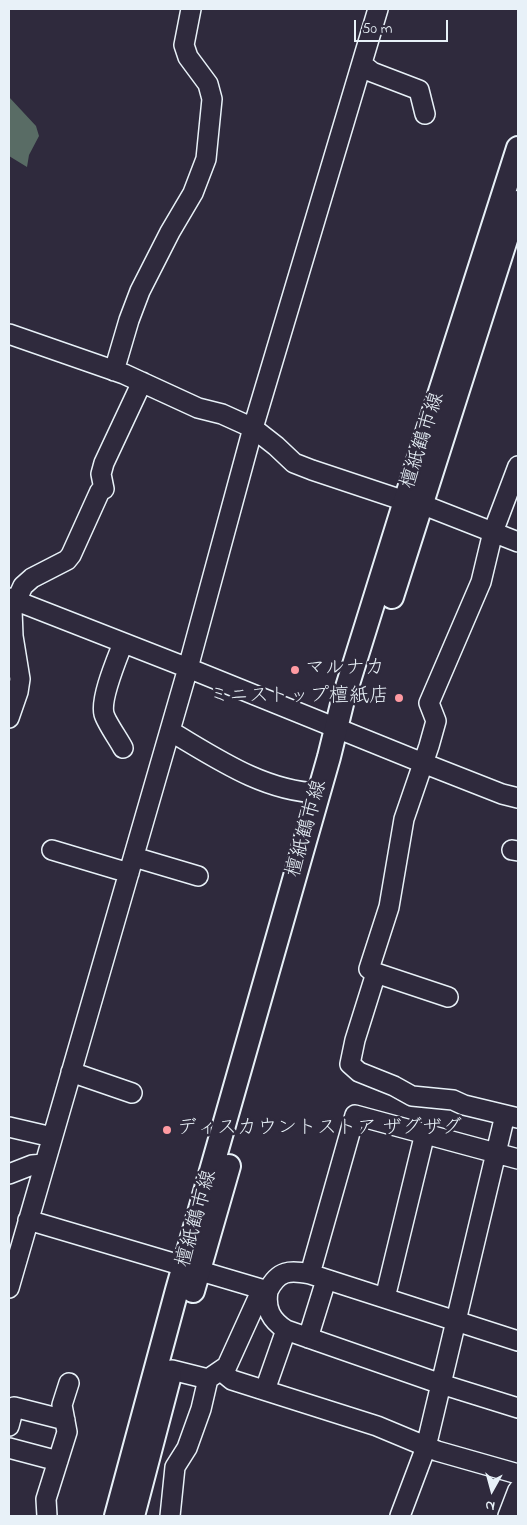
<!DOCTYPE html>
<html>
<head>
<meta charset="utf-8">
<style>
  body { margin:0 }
  #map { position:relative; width:527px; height:1525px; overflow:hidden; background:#2f2a3d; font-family:"Indie Flower",sans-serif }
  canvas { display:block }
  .frame { position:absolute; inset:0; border:10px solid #e8f1f8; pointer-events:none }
  .north { position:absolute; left:467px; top:1465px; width:50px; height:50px; -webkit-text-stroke:4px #2f2a3d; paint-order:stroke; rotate:187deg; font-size:14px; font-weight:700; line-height:20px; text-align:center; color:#e8f1f8 }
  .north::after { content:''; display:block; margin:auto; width:18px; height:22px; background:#e8f1f8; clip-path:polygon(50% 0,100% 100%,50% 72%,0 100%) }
  .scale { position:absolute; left:354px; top:20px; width:94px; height:22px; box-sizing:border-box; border:2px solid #e8f1f8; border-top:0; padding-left:6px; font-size:15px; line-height:18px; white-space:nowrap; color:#e8f1f8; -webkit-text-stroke:4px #2f2a3d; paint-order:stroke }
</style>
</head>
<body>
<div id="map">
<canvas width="527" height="1525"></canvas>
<div class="frame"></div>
<div class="north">N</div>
<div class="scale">50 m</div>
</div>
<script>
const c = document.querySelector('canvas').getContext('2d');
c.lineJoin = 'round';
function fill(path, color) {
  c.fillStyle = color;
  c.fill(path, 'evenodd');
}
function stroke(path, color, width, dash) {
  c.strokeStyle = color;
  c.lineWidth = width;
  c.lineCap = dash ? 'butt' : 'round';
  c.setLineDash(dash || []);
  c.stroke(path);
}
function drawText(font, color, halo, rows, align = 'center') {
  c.font = font + ' "Indie Flower","Klee One",sans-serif';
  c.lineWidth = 5;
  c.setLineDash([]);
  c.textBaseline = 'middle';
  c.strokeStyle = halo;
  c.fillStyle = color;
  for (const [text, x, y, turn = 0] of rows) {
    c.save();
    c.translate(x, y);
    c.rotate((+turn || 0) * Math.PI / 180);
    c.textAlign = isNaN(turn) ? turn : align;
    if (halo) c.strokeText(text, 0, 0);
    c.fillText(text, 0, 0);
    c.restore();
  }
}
const green = new Path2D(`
  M9 97 36 126 39 136 29 155 27 167 9 156Z`);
const minor = new Path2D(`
  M362 64 372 72 419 90 425 114
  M9 334 124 374 198 408 222 414 253 428 276 446 294 463 312 470 405 501
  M114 371 129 320 140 291 170 232 193 193 206 159 212 99 208 84 188 57 184 45 191 9
  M518 466 493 532 481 582 429 703 436 721 429 746 404 819 389 907 369 969 376 973 355 1040 350 1064 359 1072 394 1086 412 1096 453 1100 464 1105 518 1118
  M421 504 518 542
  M9 598 188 668 423 763 502 794 518 798
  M9 718 18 692 20 679 13 636 12 610 23 586 32 578 67 560 71 555 100 491 104 489 101 474 104 463 142 382
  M170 731C216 758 263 791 318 793
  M123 748C119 740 106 722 104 714 100 698 117 659 123 643
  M52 850 129 873
  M512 850 518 851
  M134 857 198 876
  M376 973 448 997
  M71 1072 132 1093
  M9 1127 52 1137
  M9 1174 32 1165 44 1164
  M28 1220 268 1291C278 1270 290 1270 310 1274L518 1341
  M310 1274 355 1115 518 1159
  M9 1288 188 668 253 428 378 9
  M268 1291C265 1309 271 1320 286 1330L441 1384 518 1408
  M385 1298 425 1133
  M308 1338 326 1280
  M172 1370 208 1379 227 1366 262 1289
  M221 1371 232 1380 377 1426 437 1451 518 1474
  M265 1390 286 1330
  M9 1426 14 1407 65 1420
  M9 1448 58 1461
  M47 1516 46 1499 67 1432 62 1405 69 1383
  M170 1516 175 1467 187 1448 201 1409 208 1379
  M400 1516 426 1447 505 1115
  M508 1516 518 1490`);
const major = new Path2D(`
  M392 597 518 202
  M193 1291 229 1166
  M116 1516 177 1290 329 757 343 700 405 501 518 148
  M133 1516 170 1375`);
const markers = [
  [295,670,5,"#ff9aa2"],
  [399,698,5,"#ff9aa2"],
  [167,1130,5,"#ff9aa2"]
];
const streetNames = [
  ["檀紙鶴市線",424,441,-72],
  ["檀紙鶴市線",308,829,-74],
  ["檀紙鶴市線",198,1219,-74]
];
const poiNames = [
  ["マルナカ",305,670],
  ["ミニストップ檀紙店",389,698,"right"],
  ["ディスカウントストア ザグザグ",177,1130]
];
fill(green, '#596c65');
stroke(minor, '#e8f1f8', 22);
stroke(major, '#e8f1f8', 26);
stroke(minor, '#2f2a3d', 19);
stroke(major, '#2f2a3d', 22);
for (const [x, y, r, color] of markers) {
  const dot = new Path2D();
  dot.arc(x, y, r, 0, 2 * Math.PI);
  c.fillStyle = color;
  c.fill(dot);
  stroke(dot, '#2f2a3d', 2);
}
drawText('20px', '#e8f1f8', '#2f2a3d', streetNames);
drawText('20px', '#e8f1f8', '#2f2a3d', poiNames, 'left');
</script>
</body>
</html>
